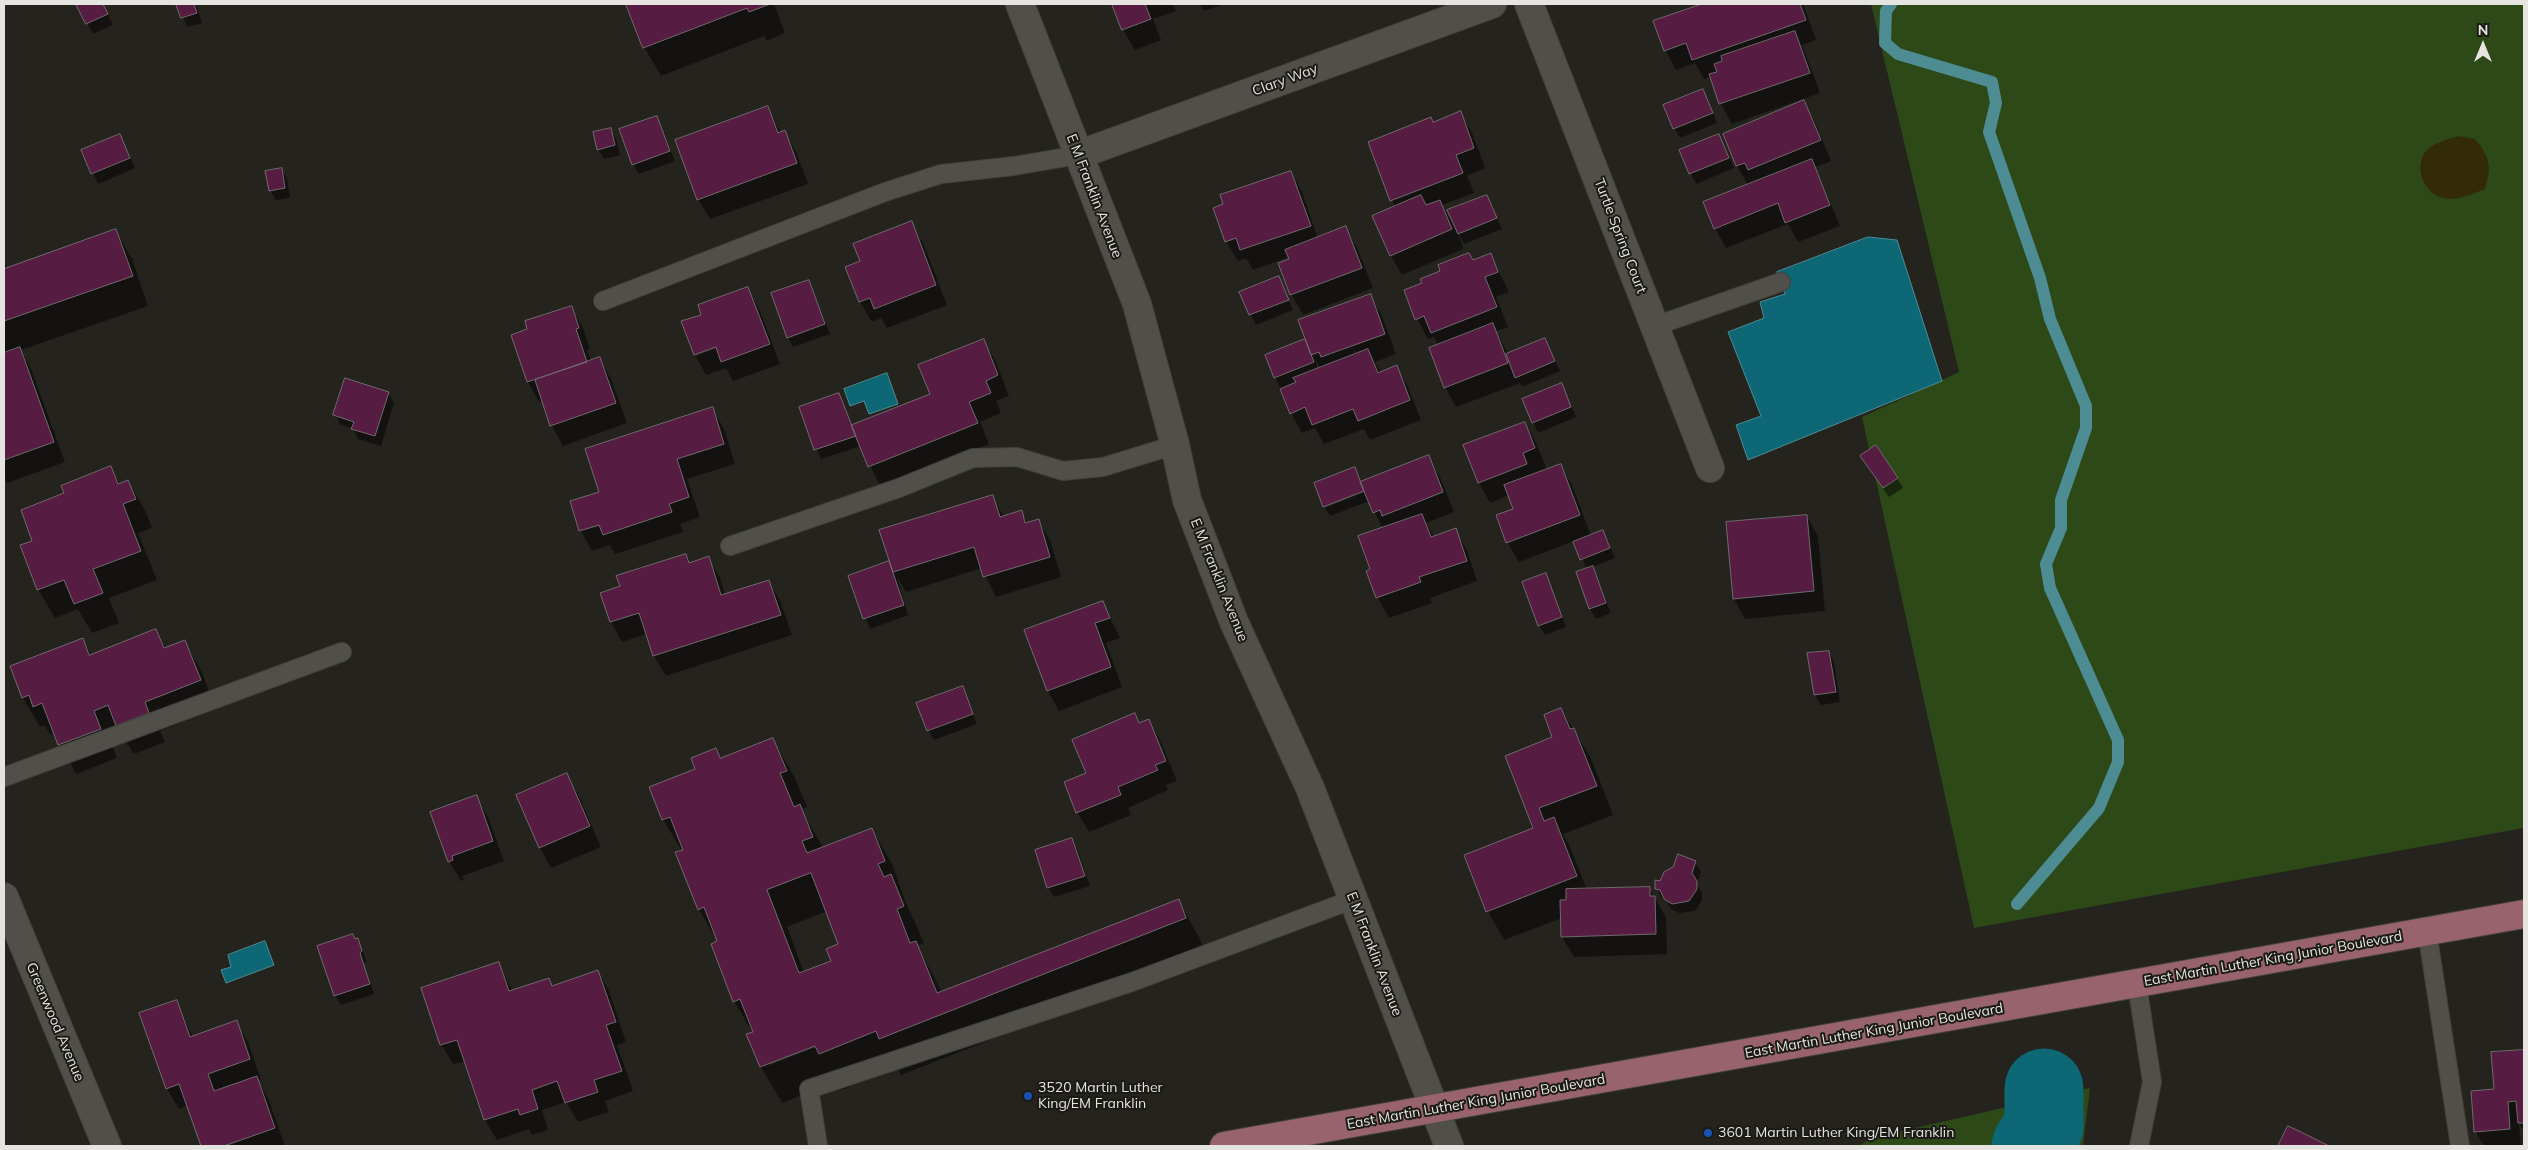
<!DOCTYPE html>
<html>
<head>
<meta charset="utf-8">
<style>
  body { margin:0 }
  #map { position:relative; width:2528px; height:1150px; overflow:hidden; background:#24231e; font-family:Mulish,sans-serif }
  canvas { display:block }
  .frame { position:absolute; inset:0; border:5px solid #e5e4e0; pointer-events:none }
  .north { position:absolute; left:2458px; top:20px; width:50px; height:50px; -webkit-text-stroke:4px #1b1a15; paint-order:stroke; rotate:0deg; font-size:14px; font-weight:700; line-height:20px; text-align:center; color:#e5e4e0 }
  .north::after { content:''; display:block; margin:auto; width:18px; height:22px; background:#e5e4e0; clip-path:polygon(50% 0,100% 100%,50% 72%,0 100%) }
</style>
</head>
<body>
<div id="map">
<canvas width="2528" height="1150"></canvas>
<div class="frame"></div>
<div class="north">N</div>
</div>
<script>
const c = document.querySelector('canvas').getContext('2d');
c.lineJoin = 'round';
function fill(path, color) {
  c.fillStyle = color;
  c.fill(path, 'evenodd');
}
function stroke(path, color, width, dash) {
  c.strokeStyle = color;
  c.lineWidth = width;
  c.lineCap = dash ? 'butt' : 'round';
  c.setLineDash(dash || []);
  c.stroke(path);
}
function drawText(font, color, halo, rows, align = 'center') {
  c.font = font + ' Mulish,sans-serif';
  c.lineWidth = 4;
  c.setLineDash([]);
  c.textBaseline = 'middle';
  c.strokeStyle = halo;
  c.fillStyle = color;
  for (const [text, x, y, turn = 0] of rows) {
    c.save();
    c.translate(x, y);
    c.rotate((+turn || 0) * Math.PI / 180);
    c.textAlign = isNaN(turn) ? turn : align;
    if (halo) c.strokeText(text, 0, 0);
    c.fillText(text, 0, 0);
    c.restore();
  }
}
const green = new Path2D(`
  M1871 4H2524V828L1974 928 1862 417 1959 372Z
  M2090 1088 2083 1146H1859L1871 1138Z`);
const sand = new Path2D(`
  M2458 136 2475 139C2490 158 2492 165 2485 189 2472 194 2458 201 2443 198 2424 194 2413 167 2426 151 2433 143 2448 139 2458 136Z`);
const water = new Path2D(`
  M1868 237 1897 240 1942 381 1748 460 1736 425 1761 416 1728 332 1764 318 1760 302 1785 294 1777 272Z
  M887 373 898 404 869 414 864 401 850 406 844 389Z
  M265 941 274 965 226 983 221 970 231 967 228 955Z`);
const shadow = new Path2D(`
  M77 4H103L113 25 93 34Z
  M178 4H196L202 23 187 27Z
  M627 4H774L785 33 767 41 764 36 661 76 644 47Z
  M1113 4H1173L1176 11 1153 19 1161 40 1135 50 1123 30Z
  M1199 4H1224L1204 11Z
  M1705 4H1803L1816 40 1802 45 1820 93 1732 124 1721 104 1711 77 1704 79 1695 63 1676 70 1665 50 1654 22Z
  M1703 90 1717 123 1680 138 1674 128Z
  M1804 102 1815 122 1831 161 1815 167 1840 226 1798 242 1788 224 1726 248 1715 228 1748 185 1737 166 1724 134Z
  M768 108 781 133 785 132 796 152 808 184 710 219 698 199Z
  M1460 113 1472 133 1485 168 1467 176 1474 193 1442 205 1453 224 1486 196 1502 229 1464 244 1458 232 1463 249 1402 275 1391 256 1395 207 1369 142Z
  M657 117 675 161 639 174 633 164Z
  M610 129 616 139 620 155 604 159 598 149Z
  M120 135 135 168 98 184 83 151Z
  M1719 136 1734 168 1696 184 1681 151Z
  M281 169 287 179 290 198 276 200 270 190Z
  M1291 172 1302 192 1318 239 1346 228 1357 248 1373 288 1303 315 1292 295 1279 264 1290 260 1289 257 1253 270 1246 258 1238 261 1226 241 1225 205Z
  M911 223 923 243 947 305 887 328 881 318 872 322 860 302 847 268 861 262Z
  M115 230 132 259 148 306 21 350 31 369 65 462 7 483 4 476V263L7 268Z
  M1490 255 1509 292 1496 297 1508 327 1496 331 1508 354 1545 339 1560 371 1522 387 1520 383 1456 407 1445 387 1439 345 1434 337 1428 339 1417 319 1473 262Z
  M1278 277 1293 310 1256 325 1241 292Z
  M809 281 830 334 793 347 788 337Z
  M748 289 759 309 780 364 733 381 726 368 706 375 695 355 683 322 703 316ZM721 344 722 346 696 356V353Z
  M1370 296 1382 316 1396 354 1375 362 1381 373 1396 367 1408 387 1421 420 1370 440 1364 429 1324 444 1315 428 1302 433 1291 413 1266 356 1307 345ZM1315 359 1321 369 1318 370Z
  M571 308 583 328 590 349H587L591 362 600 359 611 379 627 423 563 446 552 426 543 401 539 402 528 382 529 330Z
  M983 340 995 360 1009 396 996 401 1001 413 980 422 989 444 880 486 861 446 821 459 800 407 838 394 853 426 932 395Z
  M1561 384 1576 417 1538 433 1524 400Z
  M388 393 394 403 381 446 358 439 353 429 340 424 335 414Z
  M713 409 724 429 735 464 687 479 700 517 680 524 683 532 615 554 610 545 592 551 581 531 572 502 600 493ZM604 521 605 524 583 531V529Z
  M1525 423 1536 443 1547 470 1560 465 1572 485 1591 536 1602 531 1608 541 1615 558 1592 567 1611 613 1596 619 1590 609 1577 572 1587 569 1574 541 1519 562 1507 542 1514 509 1509 495 1490 503 1479 483 1465 446Z
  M1428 457 1440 477 1454 512 1426 523 1434 537 1455 530 1467 550 1477 581 1430 598 1432 603 1389 618 1378 598 1368 572 1371 570 1383 529 1369 501 1330 516 1325 508 1370 490 1369 488 1324 506 1355 469 1362 483Z
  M1867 466 1897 478 1903 488 1889 497Z
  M110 468 120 484 128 481 145 510 152 528 138 533 157 580 109 598 119 623 92 633 78 609 55 618 38 589 34 541 65 494Z
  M992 496 1004 517 1021 512 1028 524 1038 520 1050 540 1061 577 996 597 982 568 906 592 897 577 908 615 870 629 850 577 889 562 891 567Z
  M1807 516 1818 537 1825 611 1745 619 1734 599Z
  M686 555 691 564 708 558 720 578 725 595 769 581 780 601 792 635 666 676 654 656 647 634 622 642 611 622 602 593 621 587Z
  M1546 575 1566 627 1545 635 1539 625Z
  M1103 603 1120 638 1106 643 1122 687 1059 711 1048 691Z
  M155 630 166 648 184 641 201 670 216 709 160 731 165 742 134 754 122 735 110 740 117 758 76 774 55 734 51 735 44 725 40 727 23 698 11 666 82 639 91 655Z
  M1829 652 1834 662 1840 702 1821 705 1815 695 1809 654Z
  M962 688 977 724 934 740 928 730Z
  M1561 710 1591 758 1613 815 1563 834 1570 847 1587 890 1649 888 1666 917 1667 954 1574 957 1562 937V918L1504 940 1488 911 1535 829Z
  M1149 720 1160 740 1177 781 1166 785 1168 790 1128 808 1131 815 1089 832 1077 812 1088 774 1139 724Z
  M773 740 794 776 807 807 801 809 823 848 872 829 893 866 904 898 924 943 917 945 942 992 1178 900 1199 937 1206 955 901 1075 897 1068 841 1090 836 1082 782 1103 761 1067 748 1035 753 1033 734 1001 718 942 699 910 677 853 682 851 663 819 697 769 715 749 721 759ZM827 911 840 944 832 962 804 973 787 927ZM820 1042 821 1045 770 1065V1062Z
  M566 774 578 794 601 847 551 868 540 848Z
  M476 797 488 817 504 861 462 876 464 880 461 881 449 861Z
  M1073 841 1078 851 1090 886 1054 897 1048 887Z
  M1695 862 1701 872 1697 884 1702 893V900L1695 911 1679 913 1671 909 1666 900 1662 899 1657 889 1660 882Z
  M357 939 367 962 364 963 374 994 341 1005 335 995Z
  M498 963 513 992 549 980 553 987 598 971 609 991 626 1042 617 1045 633 1091 605 1101 609 1112 578 1122 566 1102 542 1110 548 1130 532 1135 529 1129 497 1140 485 1120 465 1061 453 1064 441 1044Z
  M176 1002 193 1037 236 1022 248 1042 261 1080 258 1081 268 1098 285 1146H203L188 1105 179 1109 167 1089 141 1014Z
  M2524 1051V1132L2519 1123 2521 1146H2484L2475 1131 2495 1090 2493 1053Z`);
const stream = new Path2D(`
  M1891 4 1886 11 1885 43 1898 54 1992 82 1996 103 1989 132 2040 278 2050 319 2086 406V428L2061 500V528L2046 564 2050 588 2118 740V762L2099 808 2017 904`);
const river = new Path2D(`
  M2031 1146 2044 1126V1088`);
const building = new Path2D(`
  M76 4H103L108 14 86 24Z
  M176 4H194L197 13 181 18Z
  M626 4H770L749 12 747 8 643 48Z
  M1112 4H1145L1151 19 1122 30Z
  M1702 4H1800L1806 20 1692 60 1686 43 1664 51 1653 21Z
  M1795 31 1810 73 1719 104 1709 74 1717 72 1714 64 1722 61 1721 56Z
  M1703 89 1713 113 1673 129 1663 105Z
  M1804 100 1821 140 1748 170 1745 163 1736 166 1723 134Z
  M768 106 778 133 785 130 797 163 697 200 675 140Z
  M1461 111 1474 148 1456 155 1463 173 1390 201 1368 142 1431 117 1433 122Z
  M657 116 670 151 632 165 619 129Z
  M611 128 615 145 597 150 593 132Z
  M120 134 130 158 91 174 81 150Z
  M1719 134 1729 158 1689 174 1679 150Z
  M1812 159 1830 205 1785 223 1778 203 1714 229 1703 202Z
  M282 168 285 188 269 191 265 171Z
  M1291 171 1311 226 1240 250 1236 238 1225 242 1213 208 1223 204 1220 195Z
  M1421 195 1426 205 1440 200 1452 229 1390 256 1372 216Z
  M1487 195 1497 218 1458 234 1447 210Z
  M912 221 936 285 874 309 870 298 859 302 845 267 860 261 853 244Z
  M1346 226 1362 268 1290 295 1278 263 1289 259 1285 250Z
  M116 229 133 276 4 321V265L5 268Z
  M1469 253 1473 260 1491 253 1498 272 1485 277 1497 307 1431 333 1424 316 1415 320 1404 290 1422 283 1420 279 1440 271 1438 265Z
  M1279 276 1289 300 1249 315 1239 292Z
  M809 280 825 324 787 338 771 293Z
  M748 287 770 344 721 362 716 347 694 355 681 321 701 315 698 305Z
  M1371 294 1385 334 1321 357 1319 352 1311 355 1298 320Z
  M572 306 579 328 576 329 587 362 527 382 511 335 527 329 525 321Z
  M1493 323 1508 363 1444 388 1429 348Z
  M1545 338 1555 361 1515 378 1506 354Z
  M984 339 998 375 986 381 991 393 969 402 978 423 868 467 851 425 930 394 918 365Z
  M1305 339 1314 362 1274 378 1265 355Z
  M20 347 54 442 4 460V353Z
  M1368 349 1378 373 1397 365 1410 400 1358 421 1353 409 1312 425 1305 407 1290 414 1280 389 1296 382 1293 378Z
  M600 357 616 403 550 426 535 380Z
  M345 378 389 392 375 436 351 429 354 422 333 415Z
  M1562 383 1571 407 1532 423 1522 399Z
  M839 393 856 436 814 450 799 407Z
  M713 407 724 444 677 459 689 497 669 504 672 512 603 535 599 525 579 531 570 501 599 492 585 449Z
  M1525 422 1535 448 1523 453 1527 464 1478 483 1463 445Z
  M1876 445 1898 478 1883 488 1860 456Z
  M1429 455 1443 492 1382 516 1380 510 1373 513 1360 482Z
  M1561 464 1580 515 1506 543 1496 515 1513 509 1504 485Z
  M111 466 118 484 128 480 136 499 123 504 141 551 93 569 103 593 74 604 64 580 37 590 20 545 32 541 21 510 64 493 61 486Z
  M1355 467 1364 491 1323 507 1314 483Z
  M993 495 1000 517 1022 510 1025 523 1039 519 1050 557 983 577 974 547 893 572 879 530Z
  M1422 514 1431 537 1456 528 1467 561 1419 577 1421 582 1376 598 1366 571 1370 569 1358 536Z
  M1807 515 1814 591 1733 599 1726 522Z
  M1603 530 1610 548 1580 560 1573 542Z
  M686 554 689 563 709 556 721 595 769 580 781 615 653 656 639 613 610 622 600 593 620 586 616 576Z
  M889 561 904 605 863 619 848 576Z
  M1593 566 1606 603 1589 609 1576 572Z
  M1546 573 1562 617 1538 626 1522 582Z
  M1103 601 1110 618 1095 623 1111 667 1047 691 1024 630Z
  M156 629 164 648 185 640 201 680 145 702 149 713 116 726 108 705 94 711 101 729 58 745 42 703 33 707 29 695 22 698 10 666 83 638 89 655Z
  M1829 651 1836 692 1814 695 1807 653Z
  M963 686 973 714 927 731 916 703Z
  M1561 708 1570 729 1574 728 1597 786 1539 808 1544 821 1554 817 1577 876 1486 912 1464 855 1533 828 1505 756 1552 737 1544 715Z
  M1135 713 1139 723 1149 719 1166 761 1155 765 1158 770 1118 787 1121 795 1076 813 1064 782 1086 773 1072 740Z
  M773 738 787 771 780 773 794 807 800 804 813 837 802 841 807 853 872 828 885 861 878 864 884 877 891 874 904 906 897 909 910 943 916 941 937 993 1179 899 1186 918 879 1039 876 1031 819 1054 815 1046 760 1067 746 1034 753 1032 740 999 733 1002 711 944 717 941 704 907 698 910 675 852 683 850 670 817 662 820 649 787 695 769 691 758 716 748 720 758ZM811 873 838 944 826 949 831 961 799 973 767 890Z
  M567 773 590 826 539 848 516 795Z
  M477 795 493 841 452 856 453 860 448 862 430 812Z
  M1072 838 1085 876 1047 888 1035 850Z
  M1678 854 1696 861 1692 873 1697 881V889L1689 901 1672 904 1664 899 1660 890 1655 889V880L1660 881 1664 872 1673 867Z
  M1650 887V896H1655L1656 934 1561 937 1560 900H1566V889Z
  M353 934 355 939 358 938 362 951 360 953 370 984 334 996 317 946Z
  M499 962 509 991 549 978 552 986 598 970 616 1022 606 1025 622 1071 594 1080 598 1092 565 1103 557 1081 532 1090 538 1109 520 1115 518 1109 484 1120 457 1040 440 1045 421 988Z
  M177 1000 190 1037 237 1020 250 1059 208 1074 214 1091 257 1076 275 1128 224 1146H201L179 1084 166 1089 139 1013Z
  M2524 1050V1123H2518L2516 1101 2508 1102 2510 1129 2474 1132 2471 1091 2494 1089 2491 1052Z
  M2288 1126 2299 1131 2329 1146H2278Z`);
const service = new Path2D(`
  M603 301 885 192 941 174 1014 166 1078 155
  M1655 326 1781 282
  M730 546 899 488 973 458 1017 457 1063 471 1103 467 1175 445
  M4 777 342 652
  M2427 931 2460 1146
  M2137 984 2152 1082 2139 1146
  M818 1146 809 1089 1132 982 1354 899`);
const minor = new Path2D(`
  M1529 4 1710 468
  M1078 155 1492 4
  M4 897 107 1146`);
const tertiary = new Path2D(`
  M1020 4 1137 304 1175 445 1187 500 1234 622 1310 788 1449 1146`);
const primary = new Path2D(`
  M1224 1146 2524 914`);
const markers = [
  [1028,1096,5,"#1a4fb4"],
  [1708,1133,5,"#1a4fb4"]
];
const streetNames = [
  ["Clary Way",1285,80,-20],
  ["E M Franklin Avenue",1094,196,69],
  ["Turtle Spring Court",1620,236,69],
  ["E M Franklin Avenue",1219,580,68],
  ["E M Franklin Avenue",1374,954,69],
  ["East Martin Luther King Junior Boulevard",2273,959,-10],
  ["Greenwood Avenue",55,1022,67],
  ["East Martin Luther King Junior Boulevard",1874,1031,-10],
  ["East Martin Luther King Junior Boulevard",1476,1102,-10]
];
const poiNames = [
  ["3520 Martin Luther",1038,1088],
  ["King/EM Franklin",1038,1104],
  ["3601 Martin Luther King/EM Franklin",1718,1133]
];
fill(green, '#2d4917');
fill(sand, '#322a08');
fill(water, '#0e6774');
stroke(water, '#4e8c94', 1);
fill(shadow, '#0007');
stroke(stream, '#4e8c94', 12);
stroke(river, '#0e6774', 79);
fill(building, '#561c41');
stroke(building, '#716a6e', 1);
stroke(service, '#41403c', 20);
stroke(minor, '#41403c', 30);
stroke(tertiary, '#41403c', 30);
stroke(primary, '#41403c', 30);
stroke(service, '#514f49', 18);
stroke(minor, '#514f49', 28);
stroke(tertiary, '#514f49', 28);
stroke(primary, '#98636d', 28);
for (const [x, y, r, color] of markers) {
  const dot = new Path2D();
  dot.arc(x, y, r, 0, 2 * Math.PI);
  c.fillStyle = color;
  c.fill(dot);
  stroke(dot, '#1b1a15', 2);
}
drawText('14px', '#e5e4e0', '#1b1a15', streetNames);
drawText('14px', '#e5e4e0', '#1b1a15', poiNames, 'left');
</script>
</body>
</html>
